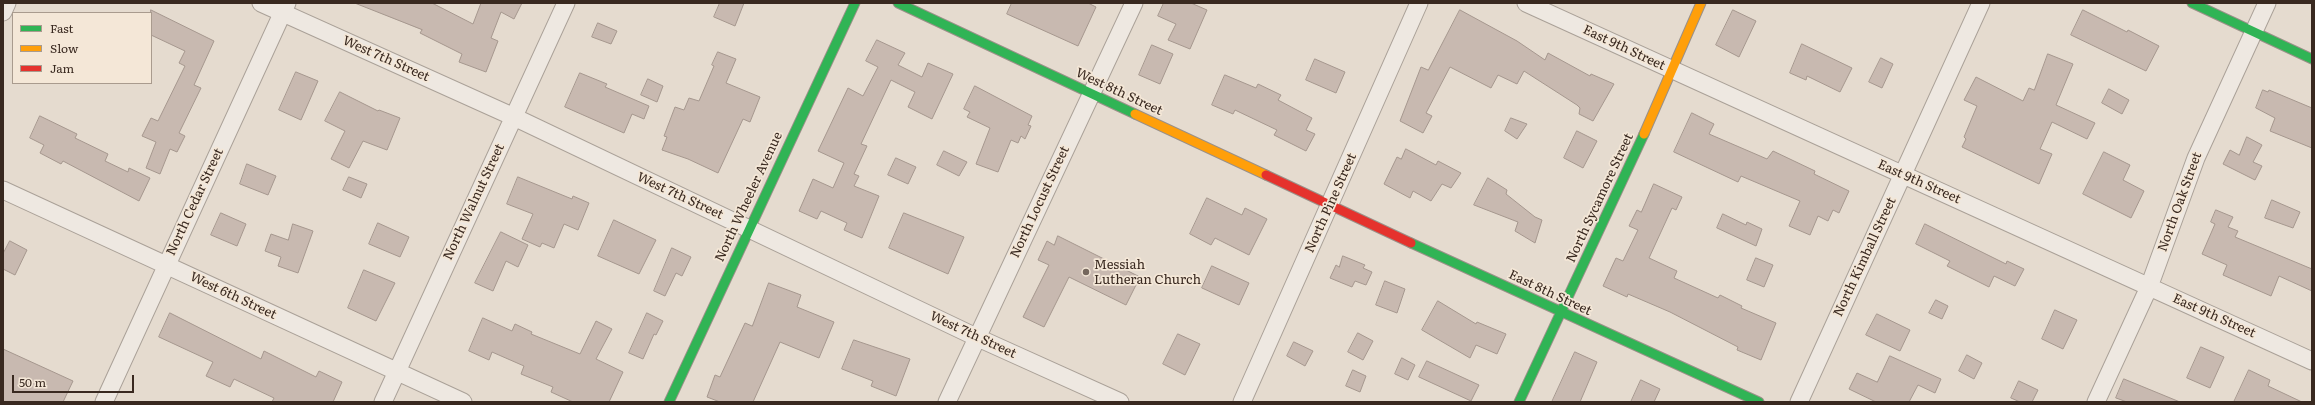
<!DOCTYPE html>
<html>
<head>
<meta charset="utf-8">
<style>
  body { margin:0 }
  #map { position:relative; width:2315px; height:405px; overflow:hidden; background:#e5dbcf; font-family:Literata,serif }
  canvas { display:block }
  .frame { position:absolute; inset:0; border:4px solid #392920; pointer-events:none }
  .legend { position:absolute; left:12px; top:12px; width:140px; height:72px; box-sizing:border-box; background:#f4e7d7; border:1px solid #a99b8e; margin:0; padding:5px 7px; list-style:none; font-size:12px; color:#392920 }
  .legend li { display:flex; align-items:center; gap:8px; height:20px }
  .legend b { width:20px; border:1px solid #a99b8e }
  .scale { position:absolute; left:12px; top:375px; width:122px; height:18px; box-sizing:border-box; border:2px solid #392920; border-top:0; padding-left:5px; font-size:12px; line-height:14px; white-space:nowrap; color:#392920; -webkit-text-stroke:3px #f4e7d7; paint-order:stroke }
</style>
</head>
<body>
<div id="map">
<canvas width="2315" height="405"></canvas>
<div class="frame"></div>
<ul class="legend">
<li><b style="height:5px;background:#30b455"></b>Fast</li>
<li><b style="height:5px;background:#ff9f0a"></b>Slow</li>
<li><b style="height:5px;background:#e5322d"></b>Jam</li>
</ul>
<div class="scale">50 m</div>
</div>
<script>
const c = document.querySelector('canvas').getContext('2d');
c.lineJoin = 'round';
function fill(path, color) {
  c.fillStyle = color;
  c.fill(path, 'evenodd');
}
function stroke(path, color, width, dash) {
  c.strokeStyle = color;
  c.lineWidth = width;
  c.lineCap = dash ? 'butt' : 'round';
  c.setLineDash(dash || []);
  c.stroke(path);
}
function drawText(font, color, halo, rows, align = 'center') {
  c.font = font + ' Literata,serif';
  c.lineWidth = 3.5;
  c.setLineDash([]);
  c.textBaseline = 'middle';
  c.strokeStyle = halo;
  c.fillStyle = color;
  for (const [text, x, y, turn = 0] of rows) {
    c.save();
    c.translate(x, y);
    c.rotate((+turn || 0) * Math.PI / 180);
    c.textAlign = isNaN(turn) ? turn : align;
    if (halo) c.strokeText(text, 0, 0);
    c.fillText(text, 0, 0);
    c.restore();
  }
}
const building = new Path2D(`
  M355 3H432L473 24 481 3H522L514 19 501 12 491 38 498 41 486 72 459 62 462 54 420 33 422 30Z
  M720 3H744L735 26 714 17Z
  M1012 3H1088L1096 7 1078 46 1007 14Z
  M1164 3H1191L1207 10 1190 49 1168 40 1176 24 1158 16Z
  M151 10 214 41 194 85 201 88 179 133 185 136 177 152 170 149 160 174 146 168 156 142 142 136 151 118 158 121 185 66 179 63 185 51 151 35Z
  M1460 10 1517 41 1545 60 1548 53 1590 76 1591 74 1614 84 1593 121 1579 114 1580 108 1577 105 1524 71 1517 84 1498 75 1491 88 1450 67 1426 113 1432 116 1423 133 1400 121 1421 67 1428 70Z
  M1733 10 1756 21 1739 57 1716 45Z
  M2083 10 2127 32 2128 30 2159 46 2146 71 2071 35Z
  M598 23 617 31 611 44 592 37Z
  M877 40 905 53 898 65 922 77 928 63 953 74 932 119 908 107 915 92 891 80 861 144 867 146 854 174 859 176 854 186 879 196 862 238 844 230 847 223 821 211 817 219 799 211 813 179 833 188 844 163 818 151 848 88 863 96 878 67 866 61Z
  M1802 44 1852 68 1840 92 1807 76 1806 80 1790 73Z
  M1152 45 1173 54 1160 84 1139 75Z
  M718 52 736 59 726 83 760 97 750 122 743 119 718 173 688 159 662 150 667 137 664 136 675 107 684 110 689 98 699 101 714 66 712 65Z
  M2048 54 2073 64 2056 105 2095 123 2087 139 2052 122 2040 149 2052 154 2039 184 1962 147 1966 139 1964 137 1977 106 1964 100 1976 77 2023 101 2029 88 2034 90Z
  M1881 58 1893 64 1882 88 1869 82Z
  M1315 59 1345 72 1336 93 1306 80Z
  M296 72 318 81 301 120 279 110Z
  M580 73 607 84 605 87 649 106 644 119 632 114 624 133 565 107Z
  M1225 75 1256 88 1258 84 1281 95 1278 100 1312 118 1306 130 1315 134 1306 151 1274 135 1277 130 1235 110 1233 114 1212 105Z
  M648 79 663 86 657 102 641 95Z
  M975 86 1032 116 1028 125 1031 126 1025 139 1021 136 1018 143 1011 140 998 172 976 164 990 128 967 117 970 112 964 109Z
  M2109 89 2129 100 2122 114 2102 103Z
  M2263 90 2268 92 2269 90 2312 108V148L2270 131 2275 118 2256 108Z
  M340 92 378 111 379 110 400 118 387 150 363 141 349 168 331 159 345 131 325 121Z
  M1692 113 1714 124 1709 134 1767 159 1773 151 1815 171 1814 174 1849 191 1839 213 1833 210 1828 221 1818 216 1810 235 1789 226 1800 201 1741 176 1738 182 1674 152Z
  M40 116 77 134 75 138 108 154 105 161 128 172 129 168 150 178 139 201 63 161 61 164 40 153 44 145 30 138Z
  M1511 118 1527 124 1517 139 1505 131Z
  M1577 131 1597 141 1583 168 1564 158Z
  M2247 137 2262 145 2253 162 2262 166 2255 180 2223 164 2230 150 2239 155Z
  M1406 149 1436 165 1438 161 1461 173 1451 188 1442 184 1431 201 1413 191 1410 198 1384 184 1397 157 1401 159Z
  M944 151 967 162 959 176 937 165Z
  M2104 152 2130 165 2123 180 2144 191 2131 218 2083 194Z
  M896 158 916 167 908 184 888 175Z
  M247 164 276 176 268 195 240 184Z
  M349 177 367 184 361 198 343 190Z
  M518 177 572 199 573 196 589 203 578 230 564 224 554 248 542 243 540 247 522 239 533 214 507 204Z
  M1488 178 1507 190 1506 194 1535 217 1542 220 1535 243 1515 231 1518 222 1474 205Z
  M1654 184 1682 197 1676 210 1672 208 1649 258 1677 271 1674 278 1718 298 1720 295 1742 306 1741 308 1776 323 1761 360 1737 350 1738 347 1670 312 1628 294 1627 297 1603 286 1616 258 1623 261 1638 230 1629 226 1637 210 1641 212Z
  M1207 198 1242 215 1245 208 1267 219 1249 255 1215 238 1211 245 1190 234Z
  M2272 200 2300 212 2293 228 2265 218Z
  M2216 210 2233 217 2228 227 2238 231 2235 237 2312 269V291L2279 276 2271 296 2223 275 2227 265 2202 254 2215 224 2211 222Z
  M221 213 246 224 237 246 211 235Z
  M904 213 964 237 948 274 889 248Z
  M1723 214 1746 225 1747 222 1762 229 1756 246 1717 228Z
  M614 220 656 240 639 274 598 256Z
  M378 223 409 237 400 257 369 244Z
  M293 224 313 231 298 273 278 266 281 257 265 251 271 234 288 240Z
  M1925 224 2006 264 2007 261 2024 269 2015 286 1994 276 1989 287 1947 266 1950 261 1916 244Z
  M501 232 528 245 518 267 506 261 493 291 475 283Z
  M1058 236 1140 277 1126 305 1069 277 1044 327 1023 317 1049 265 1038 260 1047 241 1054 245Z
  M10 241 27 250 15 275 3 269V254Z
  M672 248 691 257 682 276 676 273 665 296 654 291Z
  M1343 256 1365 265 1363 268 1372 272 1366 285 1355 281 1352 287 1330 278 1336 265 1339 267Z
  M1756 258 1773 265 1764 287 1747 280Z
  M1212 266 1249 283 1239 305 1202 288Z
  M364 270 395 283 376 321 348 308Z
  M1385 281 1405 289 1397 313 1376 305Z
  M769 283 801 295 797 307 834 322 819 358 780 342 753 402H720L707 397 715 375 720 377 745 323 752 326Z
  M1936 300 1948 306 1942 319 1929 313Z
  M1438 301 1476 324 1477 322 1506 334 1497 354 1476 345 1470 358 1422 330Z
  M2055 310 2077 320 2063 349 2042 339Z
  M170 313 261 359 264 351 316 377 319 371 342 382 333 402H272L274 398 234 379 230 387 206 376 213 362 159 337Z
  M647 313 663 321 656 335 654 334 643 359 629 353Z
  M1877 314 1910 330 1900 351 1866 335Z
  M483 318 512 331 515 324 532 332 531 334 580 354 596 321 612 329 596 359 623 372 609 402H573L551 392 553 387 521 374 524 366 492 352 489 360 469 351Z
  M1358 333 1373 341 1363 360 1348 352Z
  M1178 334 1200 344 1185 375 1163 364Z
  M854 340 910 359 896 396 871 386 873 381 842 369Z
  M1294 342 1313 351 1305 366 1287 356Z
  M2201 347 2224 357 2210 388 2187 378Z
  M3 349 73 381 63 402H3Z
  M1575 352 1597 362 1580 402H1552Z
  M1967 355 1982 363 1974 379 1959 371Z
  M1890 356 1941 379 1935 393 1918 385 1909 402H1876L1849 389 1857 373 1877 382Z
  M1402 358 1415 365 1408 380 1395 374Z
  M1427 361 1479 385 1471 401 1419 377Z
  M1353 370 1366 376 1360 392 1346 386Z
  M2249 370 2270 380 2268 386 2302 402H2234Z
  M2124 379 2180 402H2127L2116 398Z
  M1641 380 1660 389 1654 402H1631Z
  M2019 381 2038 390 2032 402H2020L2011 398Z`);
const street = new Path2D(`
  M261 3 514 117 976 337 1120 402
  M1526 3 2312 361
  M3 12 7 3
  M3 190 463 402
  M104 402 287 3
  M383 402 566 3
  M947 402 1134 3
  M1242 402 1419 3
  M1799 402 1981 3
  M2096 402 2149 287 2196 158 2267 3`);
const fast = new Path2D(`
  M898 3 1135 114
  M2192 3 2312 59
  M1411 243 1759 402
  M669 402 855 3
  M1519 402 1644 134`);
const slow = new Path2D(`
  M1135 114 1266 175
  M1644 134 1701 3`);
const jam = new Path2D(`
  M1266 175 1411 243`);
const markers = [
  [1086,272,4,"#75675d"]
];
const streetNames = [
  ["East 9th Street",1624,48,25],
  ["West 7th Street",386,59,24],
  ["West 8th Street",1119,92,25],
  ["East 9th Street",1919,182,24],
  ["West 7th Street",680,196,25],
  ["North Wheeler Avenue",749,197,-65],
  ["North Sycamore Street",1600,198,-65],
  ["North Cedar Street",195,202,-65],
  ["North Walnut Street",474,202,-65],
  ["North Locust Street",1040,202,-65],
  ["North Oak Street",2180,202,-70],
  ["North Pine Street",1331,203,-66],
  ["North Kimball Street",1865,257,-65],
  ["East 8th Street",1550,293,25],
  ["West 6th Street",233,296,25],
  ["East 9th Street",2214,316,24],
  ["West 7th Street",973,335,25]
];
const poiNames = [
  ["Messiah",1094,265],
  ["Lutheran Church",1094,280]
];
fill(building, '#c8b9b0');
stroke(building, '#a5978e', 1);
stroke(street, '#aaa198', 19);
stroke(fast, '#9a9088', 11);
stroke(slow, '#9a9088', 11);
stroke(jam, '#9a9088', 11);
stroke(street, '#eee8e1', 17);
stroke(fast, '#30b455', 9);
stroke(slow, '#ff9f0a', 9);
stroke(jam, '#e5322d', 9);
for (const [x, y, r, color] of markers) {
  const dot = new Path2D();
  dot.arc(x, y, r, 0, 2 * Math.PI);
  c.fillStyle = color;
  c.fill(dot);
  stroke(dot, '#f4e7d7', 1.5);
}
drawText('13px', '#392920', '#f4e7d7', streetNames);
drawText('13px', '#392920', '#f4e7d7', poiNames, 'left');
</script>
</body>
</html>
